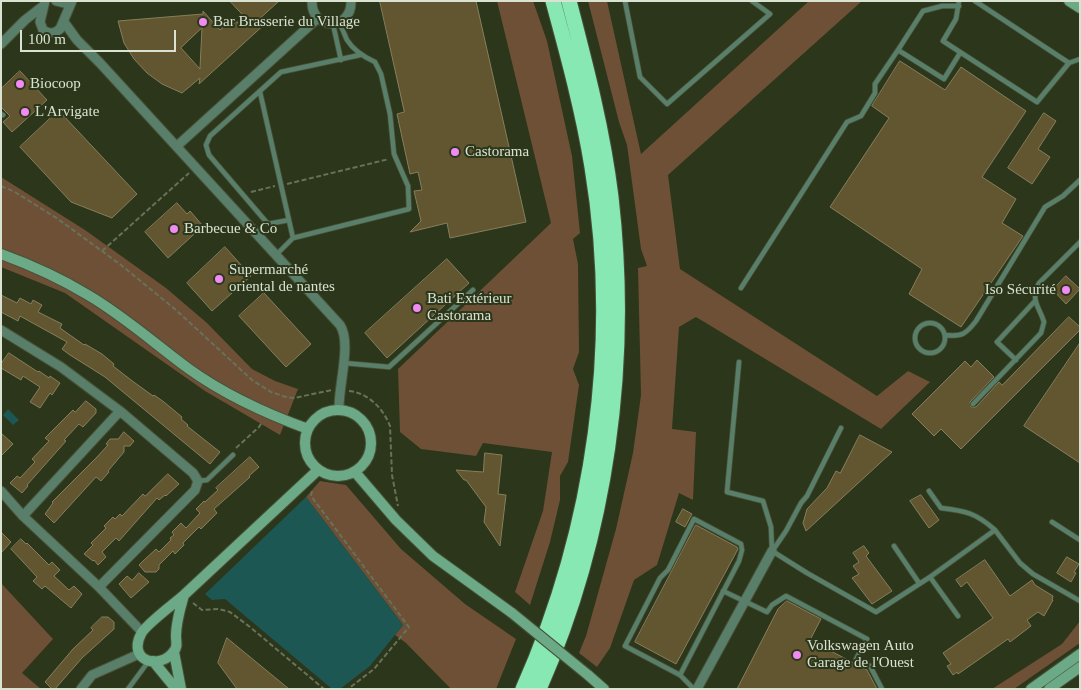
<!DOCTYPE html>
<html>
<head>
<meta charset="utf-8">
<style>
  body { margin:0 }
  #map { position:relative; width:1081px; height:690px; overflow:hidden; background:#2b361a; font-family:"Times New Roman",serif }
  canvas { display:block }
  .frame { position:absolute; inset:0; border:2px solid #dae2d1; pointer-events:none }
  .scale { position:absolute; left:20px; top:30px; width:156px; height:22px; box-sizing:border-box; border:2px solid #dae2d1; border-top:0; padding-left:6px; font-size:15px; line-height:18px; white-space:nowrap; color:#dae2d1; -webkit-text-stroke:4px #2b361a; paint-order:stroke }
</style>
</head>
<body>
<div id="map">
<canvas width="1081" height="690"></canvas>
<div class="frame"></div>
<div class="scale">100 m</div>
</div>
<script>
const c = document.querySelector('canvas').getContext('2d');
c.lineJoin = 'round';
function fill(path, color) {
  c.fillStyle = color;
  c.fill(path, 'evenodd');
}
function stroke(path, color, width, dash) {
  c.strokeStyle = color;
  c.lineWidth = width;
  c.lineCap = dash ? 'butt' : 'round';
  c.setLineDash(dash || []);
  c.stroke(path);
}
function drawText(font, color, halo, rows, align = 'center') {
  c.font = font + ' "Times New Roman",serif';
  c.lineWidth = 4;
  c.setLineDash([]);
  c.textBaseline = 'middle';
  c.strokeStyle = halo;
  c.fillStyle = color;
  for (const [text, x, y, turn = 0] of rows) {
    c.save();
    c.translate(x, y);
    c.rotate((+turn || 0) * Math.PI / 180);
    c.textAlign = isNaN(turn) ? turn : align;
    if (halo) c.strokeText(text, 0, 0);
    c.fillText(text, 0, 0);
    c.restore();
  }
}
const green = new Path2D(`
  M497 1H533L547 41 572 156 580 233 573 239 578 264 579 352 573 369 579 385 568 462 560 476V500L550 542 530 605 515 592 543 511 552 452 483 443 476 456 421 449 400 432 398 369 551 223Z
  M588 1H607L641 154 809 1H862L668 175 680 269 877 396 908 371 930 382 881 429 696 317 679 327 672 429 696 432 693 500 679 493 657 565 634 580 610 648 597 667 579 653 586 636 616 529 633 453 641 395 638 268 647 266 641 249 627 145 619 122Z
  M1 177 85 230 166 288 207 323 252 369 275 381 298 389 280 435 205 391 65 293 1 267Z
  M320 481 346 485 401 549 465 604 516 639 496 689H451L406 643 395 635 403 625 306 497Z
  M1 583 53 639 22 673 41 689H1Z
  M1080 621V643L1014 689H992L1062 644Z`);
const water = new Path2D(`
  M8 409 19 420 13 425 3 415Z
  M306 497 403 625 370 666 340 689H332L225 599 212 600 205 594Z`);
const building = new Path2D(`
  M230 1H279L255 23H266L199 84 200 78 182 93 162 84 147 73 134 59 124 43 118 21 203 14V11L220 30 229 22H249ZM202 28 200 68V69L181 48Z
  M380 1H476L526 222 450 238 447 223 410 232 421 221 414 191 422 190 418 172 410 174 397 114 404 112Z
  M900 61 945 90 961 67 1026 111 982 177 1016 199 1002 223 1023 236 961 327 909 294 922 269 830 207 889 118 872 106Z
  M20 71 47 100 12 132 3 122 10 116 1 107V89Z
  M57 112H60L137 194 112 218 71 202 20 147Z
  M1044 113 1056 121 1038 149 1050 157 1032 184 1008 168Z
  M177 203 187 214 190 211 203 226 168 258 145 232Z
  M225 247 251 276 212 311 187 283Z
  M447 259 469 283 387 358 365 333Z
  M1066 276 1080 289 1066 304 1053 290Z
  M264 293 311 344 286 367 239 316Z
  M1 295 17 303 20 298 31 304 33 300 42 305 38 312 62 324 60 328 84 345 85 344 102 354 114 364 113 366 131 380 153 396 154 395 164 402 182 417 181 419 188 425 187 426 220 452 210 464 105 377 70 355 62 349 67 342 20 316 18 321 1 312Z
  M1069 317 1080 327V330L961 449 941 429 934 436 912 414 965 361 971 367 977 360 994 377 970 402 971 407H976L999 382 1002 385Z
  M1080 343V463L1024 426Z
  M9 353 38 372 39 371 49 378 50 376 60 383 52 395 50 393 40 408 30 402 40 387 23 376 21 380 1 368V364Z
  M86 401 96 409V413L83 427 79 424 64 440 66 441 27 485 28 486 22 493 10 483 17 476 20 478 35 462 32 459 49 441 45 438 73 410 75 412Z
  M124 432 134 441 130 446H124V452L108 471 109 472 101 481 96 477 54 523 45 514 53 503 52 502 96 458 108 445 106 444 110 439H118Z
  M1 433 13 444 1 456Z
  M860 435 892 452 806 531 803 523 807 509 827 488 836 471 840 473Z
  M485 453 502 455 498 494 506 495 500 546 484 522 486 507 466 480H464L456 470 483 472Z
  M250 457 259 467 249 476 250 477 214 509 217 513 201 529 199 527 183 543 184 545 175 554 173 551 159 565V569L156 572H145L139 565 143 561 156 549 159 552 171 540 170 538 174 535 172 532 181 523 186 528 200 513 196 509 204 501 205 502 218 490 216 488Z
  M168 474 179 484 166 496 165 495 159 500 157 498 119 541 116 538 102 552 106 557 98 565 94 560 93 561 84 554 93 545 91 543 106 528 104 526 113 517 115 519 120 514 122 516 143 494 145 496Z
  M921 495 939 520 929 528 910 501Z
  M683 509 692 514 685 527 676 522Z
  M696 525 737 547 738 549 676 664 635 642Z
  M1 532 11 542 1 553Z
  M21 539 26 544 27 543 49 565 52 562 60 570 54 576 69 590 74 586 82 594 71 608 45 586 42 589 33 581 37 577 11 549Z
  M864 546 869 553 866 556 892 591 872 604 852 578 859 574 853 566 859 562 853 553Z
  M1067 557 1079 564 1074 572 1076 573 1071 582 1057 573Z
  M985 560 1010 596 1032 580 1035 585 1053 596 1052 600H1053L1044 616 1038 612 1027 620 1031 626 1010 642 1008 639 958 674 957 672 953 675 947 666 951 664 943 653 993 618 967 582 961 587 956 580Z
  M139 573 149 582 131 598 119 584 127 576 132 580Z
  M787 601 821 619 810 640 867 670 877 689H737L778 609Z
  M102 617H108L114 622V629L82 658 55 689H52L45 682 73 649 93 630 91 628Z
  M227 638 289 689H237L218 663Z`);
const path = new Path2D(`
  M287 184 389 159
  M1 186 15 192 58 219 121 265 176 310 252 380 271 392 286 397 294 398 332 390
  M251 192 275 186
  M102 251 189 173
  M349 391C368 393 383 408 390 426L392 475 398 506
  M236 448 259 427 262 422
  M312 491 311 496 409 627 374 669 348 689
  M193 603 202 610 219 609 230 612 250 627 324 689`);
const lane = new Path2D(`
  M625 1 640 77 667 104 770 14 752 1
  M959 1 956 19 943 41 1037 102 1069 63 1080 59
  M975 1 1069 63
  M959 6H942L923 11 898 50 944 79 960 53
  M333 24 341 60
  M260 92 293 238
  M1 114 3 115
  M289 220 268 224 209 155 206 145 210 136 281 72 360 55
  M276 255 293 238 409 209 408 186 394 154 390 114 381 74 375 62C364 57 354 51 347 40 344 34 343 28 338 23
  M741 288 847 122 861 116 875 93V84L898 50
  M915 338a15 15 0 1 1 30 0a15 15 0 1 1-30 0Z
  M945 335C962 337 966 334 976 321L1045 207 1063 196 1080 180
  M1016 360 997 342 1035 301
  M739 362 727 492 763 501 771 527 772 551
  M344 363 389 367 473 290
  M973 404 1041 333 1044 322C1039 306 1030 301 1039 283L1080 242
  M198 481 207 480 233 455
  M929 491 941 508C966 511 976 513 995 530
  M694 519 741 544 742 550 739 561 680 675 625 646 660 578 668 570Z
  M1052 522 1080 540
  M894 546 919 583
  M773 550 786 531 801 503 807 496 841 428
  M772 551 807 573 876 612 930 577
  M723 591 767 612 772 605 786 596 867 639 856 659 870 666 882 689
  M958 616 930 577 995 530 1020 563 1033 574 1080 601
  M680 675 694 689
  M128 689 148 662`);
const street = new Path2D(`
  M45 1 40 22 43 30C49 34 54 34 60 29L72 1
  M56 1 64 3 70 1
  M312 1C311 31 352 31 351 1
  M64 22 77 40 100 63 340 325C352 343 338 387 339 410
  M1 44 25 20 43 6
  M177 146 318 18
  M1 330 61 367 120 411 193 473 198 481 195 490 99 587
  M1 491 23 516 99 587 142 632
  M23 516 120 411
  M81 689 92 675 139 654
  M697 689 772 551`);
const secondary = new Path2D(`
  M1069 1 1080 8
  M1 254C31 265 60 278 88 295 124 316 155 344 189 369 225 395 267 414 308 429
  M305 443a33 33 0 1 1 66 0a33 33 0 1 1-66 0Z
  M355 472 396 520 433 556 512 613
  M184 595 318 470
  M184 595C180 609 176 622 176 636 176 642 178 647 174 651 160 671 127 661 141 634 145 625 175 603 184 595Z
  M174 652 181 689
  M153 661 176 689
  M588 675 604 689
  M1031 689 1080 654
  M1049 689 1080 667`);
const highway = new Path2D(`
  M523 689C595 527 621 342 592 167 583 111 568 56 553 1
  M539 689C607 535 630 364 611 197 603 131 586 66 569 1`);
const secondaryBridge = new Path2D(`
  M512 613 588 675`);
const markers = [
  [203,22,5,"#f28af3"],
  [20,84,5,"#f28af3"],
  [25,112,5,"#f28af3"],
  [455,152,5,"#f28af3"],
  [174,229,5,"#f28af3"],
  [219,279,5,"#f28af3"],
  [1066,290,5,"#f28af3"],
  [417,308,5,"#f28af3"],
  [797,655,5,"#f28af3"]
];
const poiNames = [
  ["Bar Brasserie du Village",213,22],
  ["Biocoop",30,84],
  ["L'Arvigate",35,112],
  ["Castorama",465,152],
  ["Barbecue & Co",184,229],
  ["Supermarché",229,270],
  ["oriental de nantes",229,287],
  ["Iso Sécurité",1056,290,"right"],
  ["Bati Extérieur",427,299],
  ["Castorama",427,316],
  ["Volkswagen Auto",807,646],
  ["Garage de l'Ouest",807,663]
];
fill(green, '#6d5036');
fill(water, '#1d5754');
fill(building, '#61562f');
stroke(building, '#877e5d', 1);
stroke(lane, '#475237', 6);
stroke(street, '#475237', 11);
stroke(secondary, '#475237', 12);
stroke(highway, '#475237', 17);
stroke(path, '#68725a', 2, [5, 2.5]);
stroke(lane, '#597e69', 4.5);
stroke(street, '#597e69', 9);
stroke(secondary, '#6ca987', 10);
stroke(highway, '#87e8b3', 15);
stroke(secondaryBridge, '#475237', 12, []);
stroke(secondaryBridge, '#6ca987', 10);
for (const [x, y, r, color] of markers) {
  const dot = new Path2D();
  dot.arc(x, y, r, 0, 2 * Math.PI);
  c.fillStyle = color;
  c.fill(dot);
  stroke(dot, '#2b361a', 2);
}
drawText('15px', '#dae2d1', '#2b361a', poiNames, 'left');
</script>
</body>
</html>
